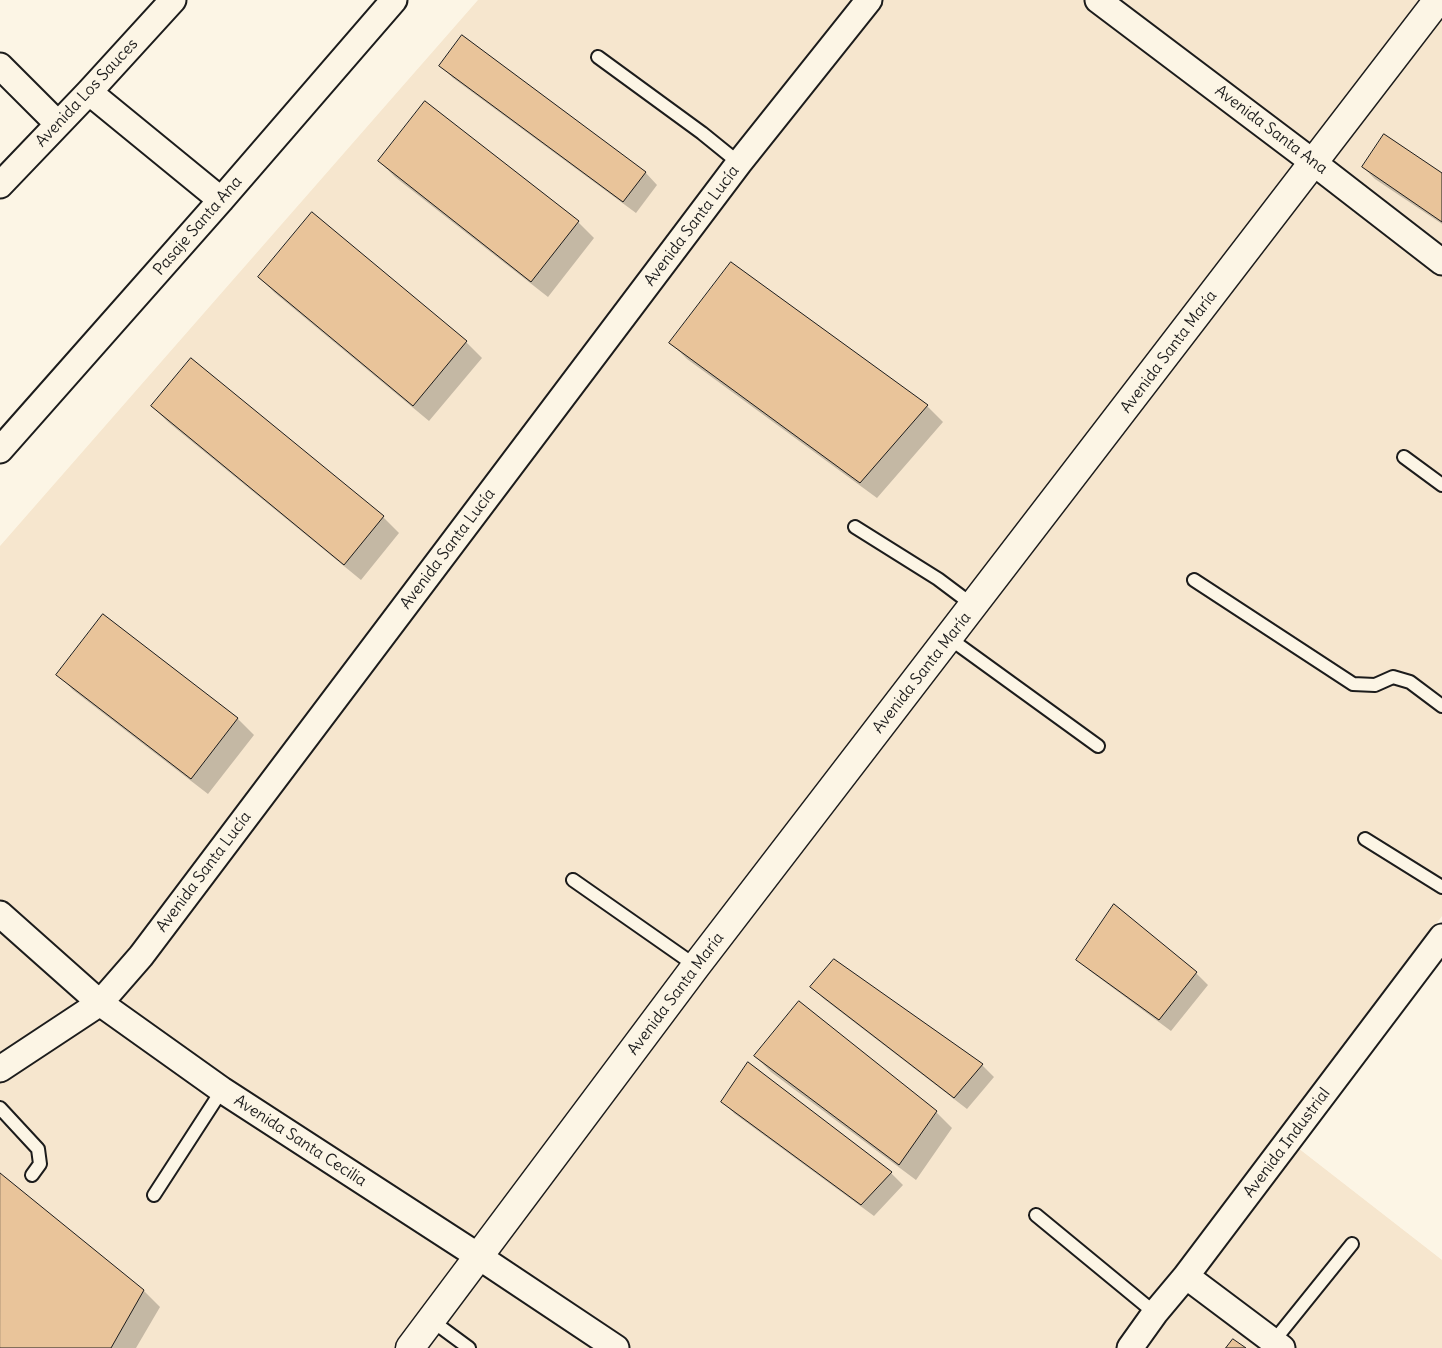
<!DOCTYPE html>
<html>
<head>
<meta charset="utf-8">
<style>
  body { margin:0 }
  canvas { display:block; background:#fcf5e5 }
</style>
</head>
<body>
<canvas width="1442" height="1348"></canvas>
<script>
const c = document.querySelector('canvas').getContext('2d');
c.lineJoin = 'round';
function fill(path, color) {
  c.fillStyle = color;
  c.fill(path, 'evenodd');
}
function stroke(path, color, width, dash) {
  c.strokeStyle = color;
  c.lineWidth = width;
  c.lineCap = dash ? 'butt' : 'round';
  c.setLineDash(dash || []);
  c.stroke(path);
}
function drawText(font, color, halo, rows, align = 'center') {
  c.font = font + ' Delius,sans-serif';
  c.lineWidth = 4;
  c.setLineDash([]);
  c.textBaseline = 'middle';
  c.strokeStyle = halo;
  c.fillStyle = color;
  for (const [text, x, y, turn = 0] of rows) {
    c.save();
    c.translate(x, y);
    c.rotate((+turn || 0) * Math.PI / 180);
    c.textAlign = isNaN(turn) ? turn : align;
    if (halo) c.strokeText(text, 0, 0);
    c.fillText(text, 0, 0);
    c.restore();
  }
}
const built = new Path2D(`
  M478 0H1442V916L1280 1134 1442 1260V1348H0V546Z`);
const shadow = new Path2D(`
  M441 66 645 172 657 185 636 213 453 78Z
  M379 161 578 222 594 238 548 297 395 177Z
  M1363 167 1442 174V224L1375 179Z
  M732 264 927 406 943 422 877 498 687 359 671 343Z
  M259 277 466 342 482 358 429 421 275 293Z
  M191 359 383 517 399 533 361 580 168 422 152 406Z
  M103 616 238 719 254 735 208 794 73 690 58 674Z
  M1078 959 1196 973 1208 985 1171 1031 1090 971Z
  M812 987 982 1065 994 1077 967 1109 824 999Z
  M755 1056 936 1112 952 1128 916 1180 771 1072Z
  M723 1102 891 1173 903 1185 874 1216 735 1114Z
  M0 1174 144 1291 160 1307 136 1348H0Z`);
const building = new Path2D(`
  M462 35 646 172 623 202 439 66Z
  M425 101 579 221 531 282 378 161Z
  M1384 134 1442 173V222L1362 167Z
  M312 212 467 341 413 406 258 277Z
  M731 262 928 405 860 483 669 343Z
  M191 358 384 516 344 565 151 406Z
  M103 614 238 718 191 779 56 675Z
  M1114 904 1197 972 1159 1020 1076 960Z
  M834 959 983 1064 954 1098 810 987Z
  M799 1001 937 1111 899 1165 754 1056Z
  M748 1062 892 1172 861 1205 721 1102Z
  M0 1173 144 1290 111 1348H0Z
  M1233 1339 1246 1348H1226Z`);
const service = new Path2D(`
  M598 57 702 133 739 163
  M1404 457 1442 485
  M855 527 938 579 974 606
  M1194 580 1353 684 1375 685 1393 677 1410 682 1442 706
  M949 638 1098 746
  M1365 839 1442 887
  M573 880 696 966
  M0 1108 38 1149 40 1164 32 1175
  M154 1195 222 1090
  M1036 1215 1155 1313
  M431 1320 469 1348
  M1273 1342 1352 1244`);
const minor = new Path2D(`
  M1098 0 1314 163 1442 262
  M0 66 58 124
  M89 92 221 200
  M0 185 89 92 173 0
  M0 450 221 200 394 0
  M0 914 100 1003 222 1090 478 1256 616 1348
  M0 1069 100 1003 141 956 739 163 869 0
  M1186 1276 1282 1348
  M1130 1348 1155 1313 1186 1276 1442 937`);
const tertiary = new Path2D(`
  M410 1348 696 966 1438 0`);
const streetNames = [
  ["Avenida Los Sauces",87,93,-47],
  ["Avenida Santa Ana",1271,130,37],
  ["Pasaje Santa Ana",198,226,-49],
  ["Avenida Santa Lucía",692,226,-53],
  ["Avenida Santa María",1169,352,-53],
  ["Avenida Santa Lucía",448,549,-53],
  ["Avenida Santa María",922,673,-52],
  ["Avenida Santa Lucía",204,872,-53],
  ["Avenida Santa María",676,994,-53],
  ["Avenida Santa Cecilia",300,1141,33],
  ["Avenida Industrial",1287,1143,-53]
];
fill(built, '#f6e6ce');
fill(shadow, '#0003');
fill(building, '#e9c49a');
stroke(building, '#1c1c1c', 1);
stroke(service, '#1c1c1c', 16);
stroke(minor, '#1c1c1c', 29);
stroke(tertiary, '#1c1c1c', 31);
stroke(service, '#fcf5e5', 12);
stroke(minor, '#fcf5e5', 25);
stroke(tertiary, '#fcf5e5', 28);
drawText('16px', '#1c1c1c', '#fcf5e5', streetNames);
</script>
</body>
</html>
